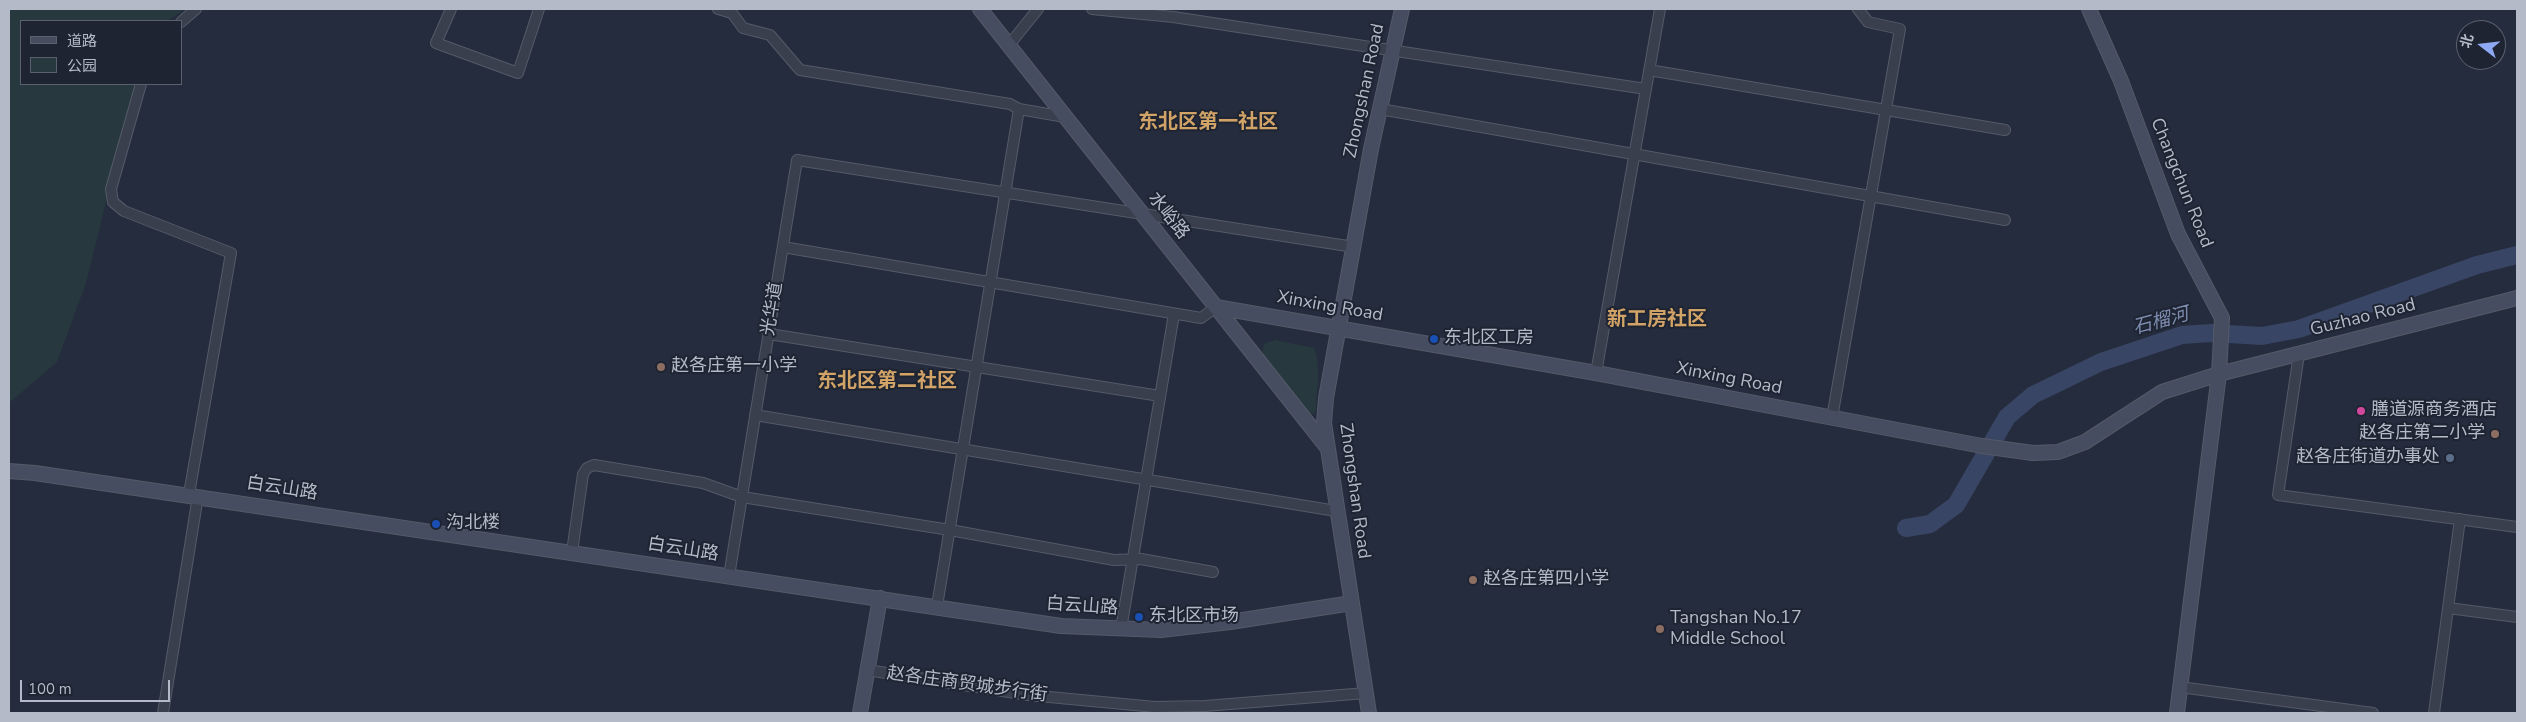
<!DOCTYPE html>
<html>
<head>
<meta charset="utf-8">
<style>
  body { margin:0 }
  #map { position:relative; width:2526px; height:722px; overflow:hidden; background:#252c3d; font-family:"Nunito Sans","Noto Sans SC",sans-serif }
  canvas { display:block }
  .frame { position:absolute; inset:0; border:10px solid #b5bac8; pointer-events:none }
  .legend { position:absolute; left:20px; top:20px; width:162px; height:65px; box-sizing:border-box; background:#1e2432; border:1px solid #5a606e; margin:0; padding:6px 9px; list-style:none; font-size:15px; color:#b5bac8 }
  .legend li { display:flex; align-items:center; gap:10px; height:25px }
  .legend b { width:25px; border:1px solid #5a606e }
  .north { position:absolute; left:2456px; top:20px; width:50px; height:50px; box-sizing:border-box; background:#1e2432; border:1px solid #5a606e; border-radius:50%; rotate:286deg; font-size:14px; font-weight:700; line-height:20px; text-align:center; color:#b5bac8 }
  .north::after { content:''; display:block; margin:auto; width:18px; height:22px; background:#8ea8f4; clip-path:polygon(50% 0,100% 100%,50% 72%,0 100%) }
  .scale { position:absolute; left:20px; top:680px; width:150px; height:22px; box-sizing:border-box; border:2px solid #b5bac8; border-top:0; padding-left:6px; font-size:15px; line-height:18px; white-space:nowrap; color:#b5bac8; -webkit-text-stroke:4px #1e2432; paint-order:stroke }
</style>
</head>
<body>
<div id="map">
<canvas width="2526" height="722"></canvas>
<div class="frame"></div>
<ul class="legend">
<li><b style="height:6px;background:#474d60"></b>道路</li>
<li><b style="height:14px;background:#27393e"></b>公园</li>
</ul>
<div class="north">北</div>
<div class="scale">100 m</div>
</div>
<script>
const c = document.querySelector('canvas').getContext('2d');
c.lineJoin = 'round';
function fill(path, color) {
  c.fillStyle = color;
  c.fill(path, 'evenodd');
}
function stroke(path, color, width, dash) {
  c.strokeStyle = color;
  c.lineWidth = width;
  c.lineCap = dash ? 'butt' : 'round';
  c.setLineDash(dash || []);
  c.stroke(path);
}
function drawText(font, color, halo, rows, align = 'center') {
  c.font = font + ' "Nunito Sans","Noto Sans SC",sans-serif';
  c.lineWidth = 4;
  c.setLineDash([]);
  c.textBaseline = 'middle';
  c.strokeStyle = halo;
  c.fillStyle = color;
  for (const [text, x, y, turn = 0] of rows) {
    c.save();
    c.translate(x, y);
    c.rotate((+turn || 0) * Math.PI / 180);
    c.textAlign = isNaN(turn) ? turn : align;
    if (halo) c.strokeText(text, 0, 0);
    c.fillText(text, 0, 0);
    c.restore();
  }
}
const green = new Path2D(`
  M9 9H185L167 21H21V84H135L86 283 57 362 9 403Z
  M1275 340 1314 348C1322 368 1316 390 1316 411L1313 414 1307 412 1262 355 1264 344Z`);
const river = new Path2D(`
  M1906 528 1930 524 1956 505 2007 417 2033 395 2101 362 2182 335 2211 333 2262 336 2299 329 2477 265 2517 255`);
const street = new Path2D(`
  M451 9 436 43 518 73 539 9
  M718 9 732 13 743 28 770 35 800 70 1010 104 1019 109
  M1092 9 1173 17 1646 89
  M181 22 196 9
  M1009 45 1038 9
  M1649 70 2005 130
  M141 84 111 189 113 202 124 211 231 253 189 494
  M1380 109 2005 220
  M783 247 1201 318 1216 307
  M769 334 1160 396
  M2299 354 2278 495 2517 527
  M1596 373 1660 9
  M755 415 1336 511
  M1832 418 1900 29 1868 22 1858 9
  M572 552 583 474 587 468 594 465 703 483 742 497 950 530 1114 560 1141 559 1213 572
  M729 576 797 160 1354 247
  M937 606 1019 109 1065 117
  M2448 608 2517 617
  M1121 629 1174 314
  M867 670 1028 695 1155 707 1205 706 1366 693
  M2180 687 2373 713
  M163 713 198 496
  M2434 713 2460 519`);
const secondary = new Path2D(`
  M980 9 1326 446
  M2089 9 2121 81 2178 234 2222 318 2219 374 2177 713
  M1216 307 1596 373 1982 446 2033 453 2058 452 2085 442 2162 392 2219 374 2517 298
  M9 471 35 473 1061 626 1161 630 1230 622 1352 603
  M860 713 880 598
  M1369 713 1324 423 1326 398 1371 149 1402 9`);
const markers = [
  [1434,339,5,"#1a4fb4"],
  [661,367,5,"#8d6e63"],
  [2361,411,5,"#d1479c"],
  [2495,434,5,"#8d6e63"],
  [2450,458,5,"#5c6f8a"],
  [436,524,5,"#1a4fb4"],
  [1473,580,5,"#8d6e63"],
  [1139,617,5,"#1a4fb4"],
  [1660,629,5,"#8d6e63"]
];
const streetNames = [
  ["Zhongshan Road",1365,91,-78],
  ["Changchun Road",2181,183,68],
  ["水峪路",1168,216,52],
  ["Xinxing Road",1330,307,10],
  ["光华道",773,309,-81],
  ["Guzhao Road",2363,318,-14],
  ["Xinxing Road",1729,379,11],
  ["白云山路",282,489,9],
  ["Zhongshan Road",1354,491,82],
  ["白云山路",683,550,9],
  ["白云山路",1082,607,4],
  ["赵各庄商贸城步行街",967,685,8]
];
const poiNames = [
  ["东北区工房",1444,339],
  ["赵各庄第一小学",671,367],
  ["膳道源商务酒店",2371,411],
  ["赵各庄第二小学",2485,434,"right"],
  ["赵各庄街道办事处",2440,458,"right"],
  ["沟北楼",446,524],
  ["赵各庄第四小学",1483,580],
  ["东北区市场",1149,617],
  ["Tangshan No.17",1670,619],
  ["Middle School",1670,640]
];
const waterNames = [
  ["石榴河",2161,322,-15]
];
const quarterNames = [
  ["东北区第一社区",1208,123],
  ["新工房社区",1657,320],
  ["东北区第二社区",887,382]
];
fill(green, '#27393e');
stroke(river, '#394564', 18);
stroke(street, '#545a68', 12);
stroke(secondary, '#545a68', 16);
stroke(street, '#393f4d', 10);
stroke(secondary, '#474d60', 14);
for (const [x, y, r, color] of markers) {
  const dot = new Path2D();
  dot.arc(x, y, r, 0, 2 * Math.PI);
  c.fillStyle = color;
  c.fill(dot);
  stroke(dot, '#1e2432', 2);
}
drawText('18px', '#b5bac8', '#1e2432', streetNames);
drawText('18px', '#b5bac8', '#1e2432', poiNames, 'left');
drawText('italic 19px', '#7d8caf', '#1e2432', waterNames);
drawText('bold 20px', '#d1a367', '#1e2432', quarterNames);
</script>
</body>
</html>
